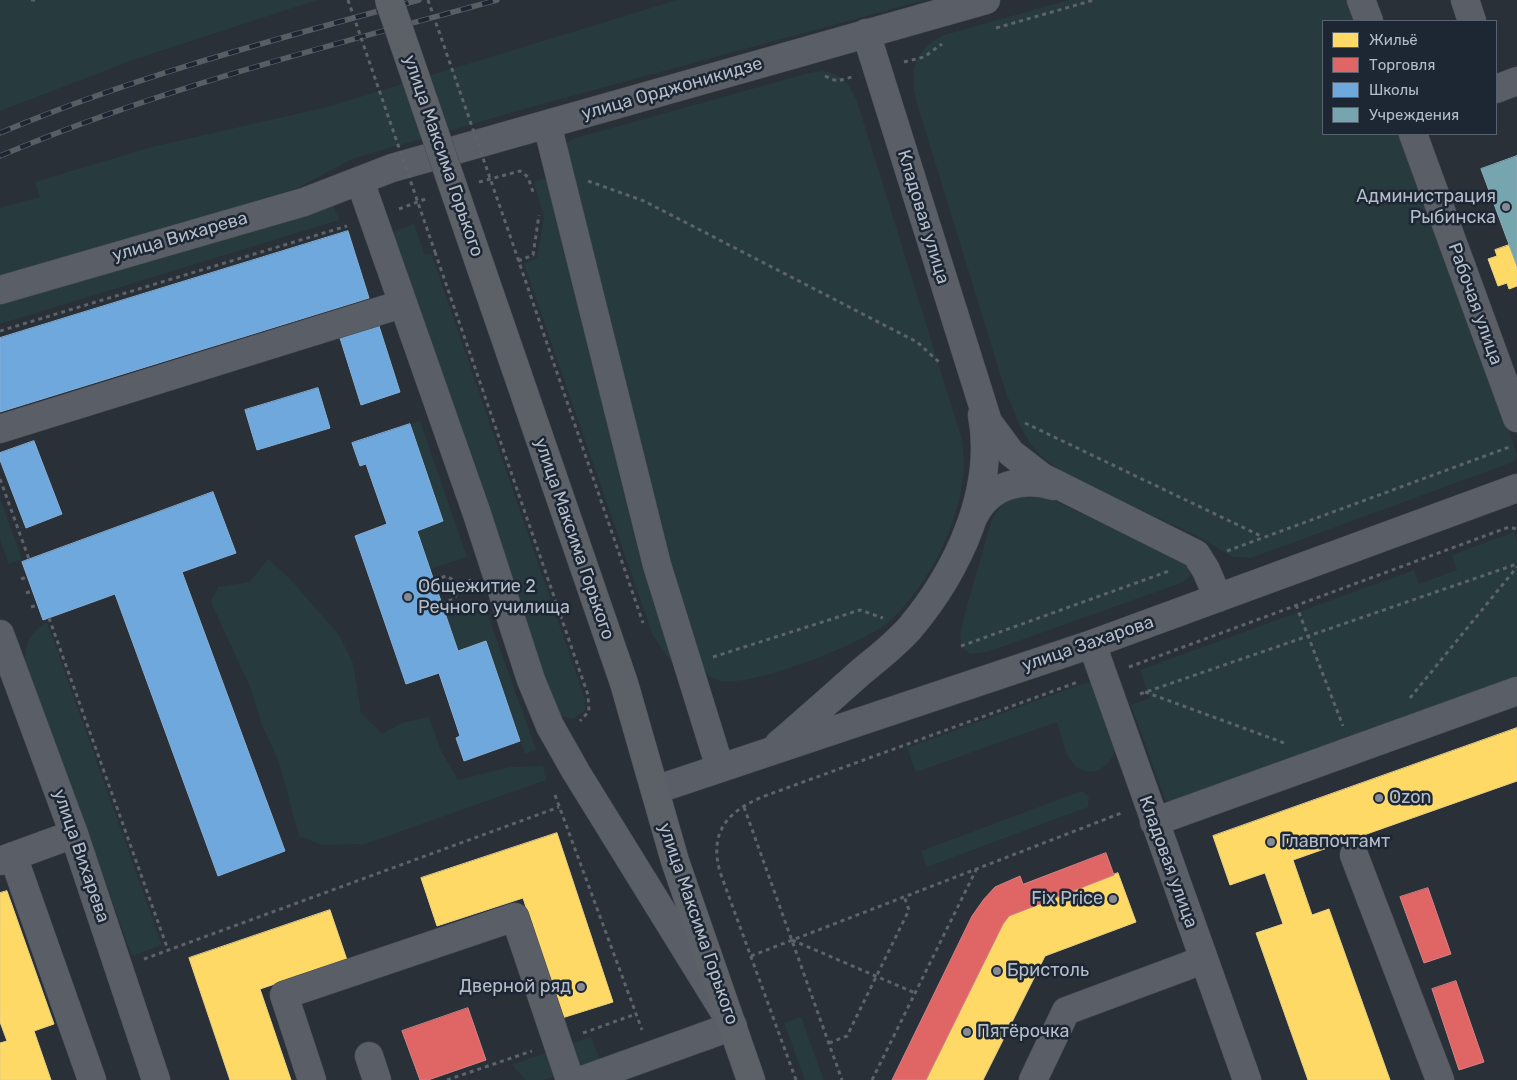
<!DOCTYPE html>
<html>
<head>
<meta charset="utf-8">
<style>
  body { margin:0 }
  #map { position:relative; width:1517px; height:1080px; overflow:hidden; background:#2a3038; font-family:Rubik,sans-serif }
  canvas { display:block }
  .legend { position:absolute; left:1322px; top:20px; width:175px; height:115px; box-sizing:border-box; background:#1d2633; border:1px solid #59626f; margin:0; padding:6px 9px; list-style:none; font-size:15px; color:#b4bcc9 }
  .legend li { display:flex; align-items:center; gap:10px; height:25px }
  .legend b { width:25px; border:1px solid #59626f }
</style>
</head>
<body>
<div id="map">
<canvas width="1517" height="1080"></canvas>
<ul class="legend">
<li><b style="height:14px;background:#ffd966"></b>Жильё</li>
<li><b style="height:14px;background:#e06666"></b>Торговля</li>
<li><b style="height:14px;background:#6fa8dc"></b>Школы</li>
<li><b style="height:14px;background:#76a5af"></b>Учреждения</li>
</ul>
</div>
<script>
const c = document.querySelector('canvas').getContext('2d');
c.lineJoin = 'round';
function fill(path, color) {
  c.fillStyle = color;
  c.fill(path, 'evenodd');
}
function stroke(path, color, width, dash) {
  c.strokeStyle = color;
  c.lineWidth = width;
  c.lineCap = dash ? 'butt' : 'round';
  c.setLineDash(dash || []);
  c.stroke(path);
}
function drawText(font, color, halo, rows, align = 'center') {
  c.font = font + ' Rubik,sans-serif';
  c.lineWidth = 5;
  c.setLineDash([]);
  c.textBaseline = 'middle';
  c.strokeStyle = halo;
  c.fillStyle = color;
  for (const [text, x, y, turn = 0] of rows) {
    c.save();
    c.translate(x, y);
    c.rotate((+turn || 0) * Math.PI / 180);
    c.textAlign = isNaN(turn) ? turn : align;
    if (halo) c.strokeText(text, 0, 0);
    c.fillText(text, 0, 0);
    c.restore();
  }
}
const green = new Path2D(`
  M0 0H317L133 60 0 111Z
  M677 0H925L517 111 352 159 298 188 0 279V208L40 197 35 182 152 147 327 107Z
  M1069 0H1348L1357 21H1323V134H1399L1515 448 1517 456 1513 462 1251 558 1233 557 1195 535 1066 475 1040 455 1030 443 1022 430 1006 393 916 100C909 68 915 50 944 35Z
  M823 71C843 74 849 84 857 101L962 440C973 500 934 581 890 621 868 642 744 691 717 680 704 676 699 663 692 652L563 145 576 138 809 73Z
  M553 176 674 665 653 636 524 264 537 258 544 217 534 182Z
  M333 204 339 220 0 324V303Z
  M414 224 425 255 431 253 585 699V710L574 719 557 715 389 233Z
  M420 421 467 557 431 569 417 531 443 521 410 424Z
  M1023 496H1037L1055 501 1180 560 1190 569V577L1181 583 1013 643 986 652 970 654 962 647 960 636 964 617 991 522C998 507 1006 499 1023 496Z
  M0 499 22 559 9 564 0 540Z
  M1514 532 1517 541V680L1168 807 1131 705 1150 698 1140 670 1414 570 1419 584 1457 570 1452 555Z
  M268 559 290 579 339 635 353 663 361 713 382 734 402 723 429 717 441 751 458 780 510 767 543 766 546 780 365 844 322 845 299 836 279 762 262 725 250 687 211 602 218 587 250 582Z
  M483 601 536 750 525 754 486 642 458 651 446 614Z
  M47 622 162 945 132 956 26 663C23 645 31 632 47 622Z
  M1088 682 1093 683C1100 701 1112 722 1115 742 1118 766 1087 783 1072 762 1064 752 1061 734 1057 722L916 772 907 748Z
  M1082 791 1089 797 1088 807 927 867 921 851Z
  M801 1017 823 1078 824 1080H805L784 1023Z
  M591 1037 600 1060 578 1066 564 1046Z
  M555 1049V1076L543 1080H526L512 1065Z`);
const homes = new Path2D(`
  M1509 245 1517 266V286L1509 289 1507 283 1498 286 1488 259 1497 256 1495 250Z
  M1517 728V781L1293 860 1312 915 1329 909 1390 1080H1308L1256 933 1283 924 1265 873 1230 885 1213 836Z
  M557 833 613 1002 562 1018 523 898 437 926 421 878Z
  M1118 873 1136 922 1045 956 983 1080H926L1003 924 1009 916Z
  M7 891 54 1024 34 1031 51 1080H0V1043L7 1041 0 1022V893Z
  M330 910 347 960 260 989 291 1080H230L189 958Z`);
const shops = new Path2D(`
  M1106 853 1114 875 1009 916 1003 924 926 1080H892L972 916 984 899 995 887 1020 876 1023 884Z
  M1428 888 1451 954 1424 963 1400 897Z
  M1456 981 1484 1062 1459 1070 1432 989Z
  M468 1008 486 1060 428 1080H420L402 1031Z`);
const schools = new Path2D(`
  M348 231 369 298 0 412V338Z
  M379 326 400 392 361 405 340 338Z
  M318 388 330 428 257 450 245 410Z
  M410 424 443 521 417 531 458 651 486 641 520 741 464 761 456 738 460 736 439 673 406 684 355 536 387 524 366 464 360 466 352 443Z
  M34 441 62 514 26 528 0 460V453Z
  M213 492 236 553 182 572 285 851 218 876 115 594 43 620 22 562Z`);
const public = new Path2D(`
  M1517 156V266L1481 169Z`);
const path = new Path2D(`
  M31 0H35
  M996 28 1094 0
  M904 62 924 57 942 44
  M825 76 837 81 852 77
  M588 181 644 201 917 342 939 362
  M479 182 520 171 528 177 533 192
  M399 209 428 198
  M507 227 643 623
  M435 252 588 695 589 711 580 721
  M518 261 533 255 539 215
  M0 331 347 226
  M1025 423 1263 537
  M0 479 29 559
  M1227 551 1512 446
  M21 579 27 577
  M434 580 446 576 461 584 454 599 442 603
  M438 592 471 580
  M26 593 32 591
  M1296 605 1343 726
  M31 607 38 605
  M49 618 168 950
  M961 646 1169 571
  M713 657 860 610 883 618
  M1129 667 1509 527 1517 529
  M1145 692 1287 744
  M1140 694 1517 564
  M1410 698 1517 567
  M555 795 642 1030
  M744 807 842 1080
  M792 940 915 993
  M751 956 1124 812
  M144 959 559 807
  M583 1033 636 1014
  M829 1043 847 1036 909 910 904 896
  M447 1080 532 1051
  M796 1080 720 872C709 832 727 812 762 797L1078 682
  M872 1080 977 868`);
const minor = new Path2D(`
  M1361 0 1369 21
  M1465 0 1472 21
  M866 33 988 422 1011 453 1042 477 1196 554 1206 570 1218 598
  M1496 89 1517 81
  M547 124 657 565 720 768
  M1413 134 1517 418
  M360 181 477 514 531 680 550 726 576 772 733 1026 583 1080
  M0 290 304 202 392 168 986 0
  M0 429 402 304
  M974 516C990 484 1023 477 1054 486
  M0 634 74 834 156 1080
  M1092 644 1247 1080
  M779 744C807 720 834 696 862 671 878 658 896 644 910 628 958 571 996 490 982 415
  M655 790 1092 644 1517 488
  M1154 822 1517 691
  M1354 855 1440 1080
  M13 856 92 1080
  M0 861 74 834
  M369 1056 377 1080
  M312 1080 284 995 515 917 570 1080
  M1033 1080 1066 1011 1203 960`);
const major = new Path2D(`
  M471 239 624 683 675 861 751 1080`);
const rail = new Path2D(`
  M0 133C135 76 277 39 419 0
  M0 156C160 88 329 46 497 0`);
const pathBridge = new Path2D(`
  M348 0 435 252
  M428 0 507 227`);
const majorBridge = new Path2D(`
  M389 0 471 239`);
const markers = [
  [1506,207,5,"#848b96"],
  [408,597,5,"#848b96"],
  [1379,798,5,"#848b96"],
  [1271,842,5,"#848b96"],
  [1113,899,5,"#848b96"],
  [997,971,5,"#848b96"],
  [581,987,5,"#848b96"],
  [967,1032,5,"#848b96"]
];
const streetNames = [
  ["улица Орджоникидзе",672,89,-16],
  ["улица Максима Горького",443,156,71],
  ["Кладовая улица",923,217,73],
  ["улица Вихарева",180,237,-16],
  ["Рабочая улица",1475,304,70],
  ["улица Максима Горького",574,539,71],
  ["улица Захарова",1088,644,-19],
  ["улица Вихарева",81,856,71],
  ["Кладовая улица",1168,862,70],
  ["улица Максима Горького",698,924,71]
];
const poiNames = [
  ["Администрация",1496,197,"right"],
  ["Рыбинска",1496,218,"right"],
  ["Общежитие 2",418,587],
  ["Речного училища",418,608],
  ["Ozon",1389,798],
  ["Главпочтамт",1281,842],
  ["Fix Price",1103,899,"right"],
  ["Бристоль",1007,971],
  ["Дверной ряд",571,987,"right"],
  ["Пятёрочка",977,1032]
];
fill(green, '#273a3e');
fill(homes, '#ffd966');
stroke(homes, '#e8d084', 1);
fill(shops, '#e06666');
stroke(shops, '#d38084', 1);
fill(schools, '#6fa8dc');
stroke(schools, '#84aed6', 1);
fill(public, '#76a5af');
stroke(public, '#89acb7', 1);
stroke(minor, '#484c53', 29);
stroke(major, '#484c55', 29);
stroke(path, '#5d636a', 3, [4, 4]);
stroke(minor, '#5a5e66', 28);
stroke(major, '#5c6168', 28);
stroke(rail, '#595d64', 5.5);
stroke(rail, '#1d2633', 4, [11]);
stroke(majorBridge, '#484c55', 29, []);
stroke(pathBridge, '#5d636a', 3, [4, 4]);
stroke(majorBridge, '#5c6168', 28);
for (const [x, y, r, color] of markers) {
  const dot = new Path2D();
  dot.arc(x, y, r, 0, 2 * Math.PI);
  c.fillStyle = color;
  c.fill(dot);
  stroke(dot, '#1d2633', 2);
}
drawText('18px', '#b4bcc9', '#1d2633', streetNames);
drawText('18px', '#b4bcc9', '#1d2633', poiNames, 'left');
</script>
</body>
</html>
